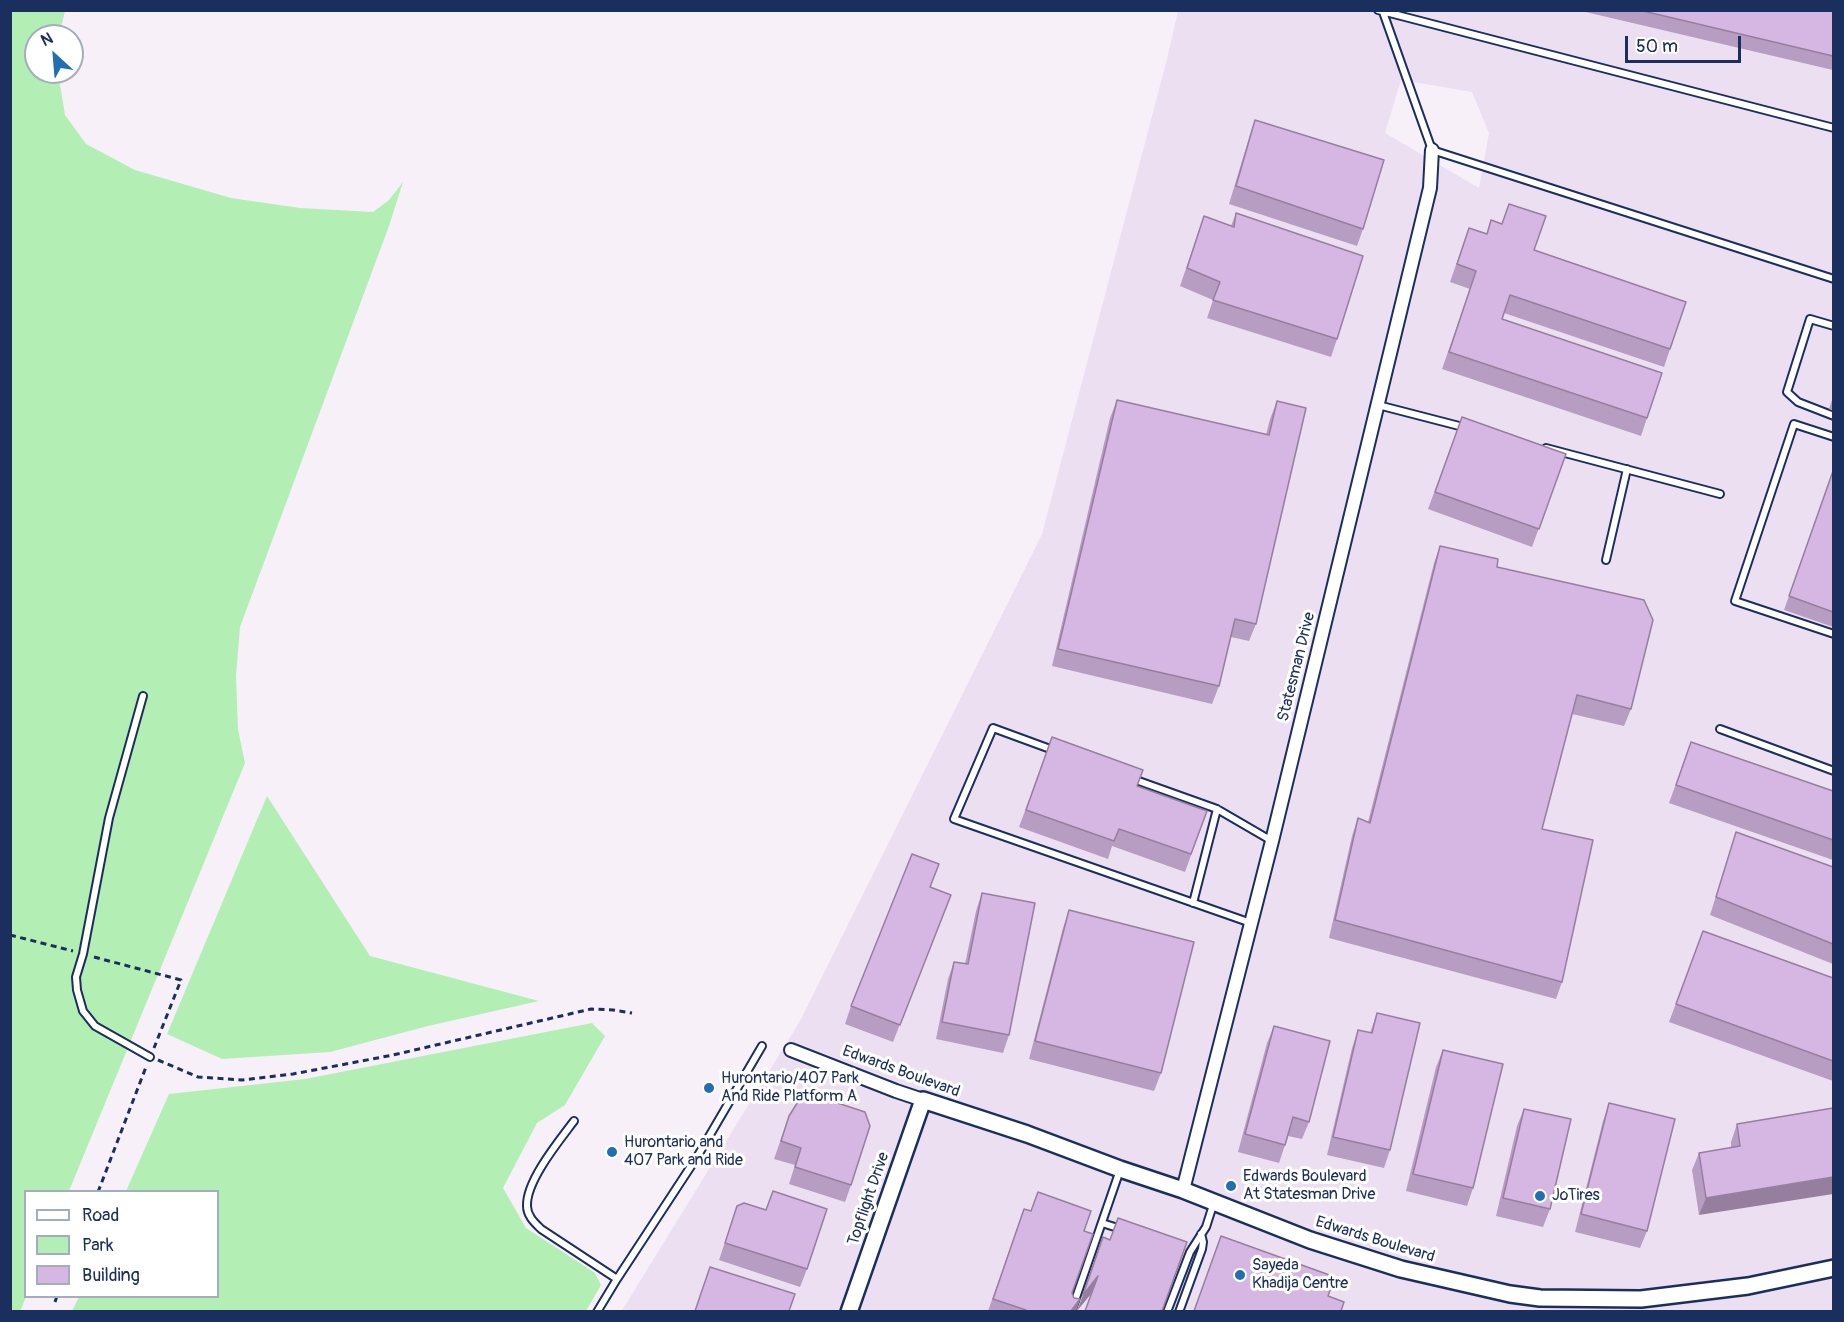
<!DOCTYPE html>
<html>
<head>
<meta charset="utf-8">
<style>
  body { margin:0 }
  #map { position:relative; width:1844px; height:1322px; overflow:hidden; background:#f7f0f9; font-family:Pangolin,sans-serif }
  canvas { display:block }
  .frame { position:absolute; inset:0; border:12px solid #1b2f5e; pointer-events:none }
  .legend { position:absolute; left:24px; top:1190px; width:195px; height:108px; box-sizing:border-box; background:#fff; border:2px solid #a4acbf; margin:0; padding:8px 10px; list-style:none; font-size:18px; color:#1b2f5e }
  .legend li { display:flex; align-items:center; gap:12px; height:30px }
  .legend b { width:30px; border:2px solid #a4acbf }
  .north { position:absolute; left:24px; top:24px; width:60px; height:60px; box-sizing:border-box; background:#fff; border:2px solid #a4acbf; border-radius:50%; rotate:334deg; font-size:16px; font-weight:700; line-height:24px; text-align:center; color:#1b2f5e }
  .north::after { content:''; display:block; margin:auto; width:21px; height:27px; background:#1f6fb2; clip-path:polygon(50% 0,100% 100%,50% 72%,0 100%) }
  .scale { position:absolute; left:1625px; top:36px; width:116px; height:27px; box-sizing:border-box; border:3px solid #1b2f5e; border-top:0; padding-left:8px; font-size:18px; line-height:21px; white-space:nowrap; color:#1b2f5e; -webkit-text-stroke:4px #fff; paint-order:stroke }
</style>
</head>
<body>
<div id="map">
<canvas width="1844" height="1322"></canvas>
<div class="frame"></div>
<ul class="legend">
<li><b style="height:8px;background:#fff"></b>Road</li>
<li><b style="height:16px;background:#b3efb4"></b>Park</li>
<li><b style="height:16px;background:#d6b6e2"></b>Building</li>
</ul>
<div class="north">N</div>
<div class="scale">50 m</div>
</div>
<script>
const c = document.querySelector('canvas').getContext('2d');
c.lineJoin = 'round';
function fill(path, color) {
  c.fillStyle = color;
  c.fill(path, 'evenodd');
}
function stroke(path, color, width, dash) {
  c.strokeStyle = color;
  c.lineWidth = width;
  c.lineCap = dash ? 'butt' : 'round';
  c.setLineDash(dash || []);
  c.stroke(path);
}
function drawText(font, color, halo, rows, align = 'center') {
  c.font = font + ' Pangolin,sans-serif';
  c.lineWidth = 6;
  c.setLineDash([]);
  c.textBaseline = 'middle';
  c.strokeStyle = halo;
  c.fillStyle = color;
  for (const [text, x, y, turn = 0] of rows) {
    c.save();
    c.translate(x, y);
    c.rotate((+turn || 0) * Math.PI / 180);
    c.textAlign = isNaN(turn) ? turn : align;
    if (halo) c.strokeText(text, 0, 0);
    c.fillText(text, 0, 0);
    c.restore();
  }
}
const built = new Path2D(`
  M1178 11H1833V1311L621 1312 800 1021 1042 534 1167 59ZM1401 80 1472 92 1489 133 1479 188 1385 133Z`);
const green = new Path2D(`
  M10 11H65L59 36H36V72H58L65 115 86 144 135 170 231 198 300 208 373 212 389 200 403 182 389 226 240 627 236 676 238 729 245 763 69 1191 26 1192V1297L20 1312 10 1311Z
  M267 796 370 956 539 1001 428 1026 330 1052 222 1059 167 1034Z
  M592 1023 605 1036 565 1105 537 1123 503 1188 526 1228 595 1273 601 1285 586 1311H72L79 1297 218 1296V1192L126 1191 169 1094 305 1079Z`);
const path = new Path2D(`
  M10 935 73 951
  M94 957 181 980 154 1048
  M158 1060 198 1077 242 1080 293 1074 393 1055 591 1009 613 1010 632 1013
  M98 1192 146 1067
  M55 1302 57 1296`);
const service = new Path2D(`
  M1378 10 1834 128
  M1383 12 1432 150 1834 279
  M1834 326 1810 319 1787 392 1798 402 1834 416
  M1378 405 1467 428
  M1834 437 1794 424 1735 601 1834 634
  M1546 448 1720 494
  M1606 560 1627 469
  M143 696 109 818 83 954 76 977 77 990 83 1011 95 1026 150 1057
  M1720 729 1834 771
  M1053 750 993 728 954 819 1251 923
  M1133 779 1217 809 1272 841
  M1193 903 1217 809
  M574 1121C559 1141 526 1181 527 1206 527 1216 535 1223 541 1229L617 1279
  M1102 1223 1121 1229
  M597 1312 617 1279 697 1157 762 1046
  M1071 1312 1120 1170
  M1167 1312 1190 1252 1206 1227 1214 1202
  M1179 1312 1202 1249 1203 1242 1201 1234`);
const minor = new Path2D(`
  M791 1050 896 1091 923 1100
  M1183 1190 1272 841 1430 188 1432 150`);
const tertiary = new Path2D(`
  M849 1312 923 1100 1027 1134 1120 1169 1183 1190 1310 1240 1401 1269 1510 1294 1540 1298 1641 1299 1748 1286 1834 1268`);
const wall = new Path2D(`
  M1577 10H1833V70Z
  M1255 120 1363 229 1357 246 1229 204 1249 138Z
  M1236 213 1337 339 1331 357 1207 318 1213 300 1180 286 1204 216 1231 226Z
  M1469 228 1686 302 1664 367 1504 313 1502 319 1647 418 1641 436 1442 369 1470 289 1450 282Z
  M1833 397V411L1829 409Z
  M1117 400 1266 435 1270 419 1277 401 1256 624 1249 641 1231 637 1219 686 1212 704 1052 666 1110 418Z
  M1462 417 1566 454 1532 547 1428 509Z
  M1833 471V627L1784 610Z
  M1440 546 1497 567 1631 709 1624 726 1572 714 1542 829 1562 982 1556 999 1329 938 1352 836 1358 818 1368 822 1434 563Z
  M1052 737 1137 786 1207 811 1185 872 1112 846 1108 859 1019 827Z
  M1691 742 1833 791V860L1669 803Z
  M1736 832 1833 867V964L1710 915Z
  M930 887 944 913 893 1042 845 1024 851 1006Z
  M982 893 1009 1035 1003 1053 936 1039 948 979 954 962 965 964 976 911Z
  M1069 910 1161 1073 1154 1091 1029 1059 1063 928Z
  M1703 931 1833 978V1081L1669 1022Z
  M1377 1013 1390 1150 1384 1168 1327 1155 1352 1048 1358 1030 1370 1033Z
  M1274 1026 1309 1122 1302 1139 1288 1136 1279 1163 1238 1152 1267 1043Z
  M1443 1050 1473 1188 1467 1206 1406 1191 1436 1067Z
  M1609 1103 1647 1231 1640 1248 1575 1232 1603 1121Z
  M1833 1108 1699 1215 1692 1170 1699 1153 1731 1148V1142L1737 1124Z
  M1524 1109 1550 1209 1543 1227 1496 1216 1517 1126Z
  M789 1116 851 1185 845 1202 789 1184 795 1165 774 1159Z
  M737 1206 807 1269 800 1287 719 1260Z
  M1024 1209 1084 1231 1072 1293 1074 1298 1080 1299 1076 1311H988Z`);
const shadedWall = new Path2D(`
  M1833 1177V1194L1699 1215 1706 1198Z
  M1098 1276 1091 1294 1077 1311 1083 1295Z
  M1080 1299 1076 1311H1071Z`);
const building = new Path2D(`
  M1639 10H1833V56Z
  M1255 120 1384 160 1363 229 1236 186Z
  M1509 204 1546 216 1534 250 1686 302 1670 349 1510 295 1502 319 1662 373 1647 418 1449 352 1476 271 1457 264 1469 228 1487 234 1491 220 1502 224Z
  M1236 213 1363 256 1337 339 1213 300 1220 282 1187 268 1204 216 1234 227Z
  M1117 400 1269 435 1277 401 1306 408 1256 624 1235 619 1219 686 1058 649Z
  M1462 417 1566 454 1539 529 1435 492Z
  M1833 471V612L1789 596Z
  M1440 546 1498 559 1497 567 1644 600 1653 620 1631 709 1577 695 1542 829 1593 840 1562 982 1335 920 1358 818 1370 823Z
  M1052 737 1143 770 1137 786 1207 811 1191 854 1119 829 1114 841 1026 810Z
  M1691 742 1833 791V840L1676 785Z
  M1736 832 1833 867V944L1716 897Z
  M912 854 939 864 930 887 951 895 900 1025 851 1006Z
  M982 893 1035 903 1009 1035 942 1022 954 962 968 964Z
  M1069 910 1194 942 1161 1073 1035 1041Z
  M1703 931 1833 978V1061L1676 1004Z
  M1377 1013 1420 1023 1390 1150 1333 1137 1358 1030 1372 1033Z
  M1274 1026 1330 1041 1309 1122 1293 1117 1285 1145 1245 1134Z
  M1443 1050 1503 1064 1473 1188 1413 1174Z
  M804 1092 865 1112 870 1126 851 1185 795 1167 801 1148 781 1141 789 1116Z
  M1609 1103 1675 1119 1647 1231 1581 1214Z
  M1833 1108V1177L1706 1198 1699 1153 1740 1146 1737 1124Z
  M1524 1109 1571 1119 1550 1209 1503 1198Z
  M773 1191 827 1209 807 1269 725 1243 737 1206 744 1203 766 1210Z
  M1038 1192 1091 1211 1084 1231 1093 1234 1072 1293 1074 1298 1080 1299 1071 1311H1026V1310L993 1299 1024 1209 1031 1211Z
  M1118 1218 1187 1242 1162 1311H1085L1098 1276 1083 1295 1103 1237 1110 1240Z
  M1221 1236 1335 1277 1328 1296 1344 1302 1341 1311H1194Z
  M710 1267 795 1294 789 1311H695Z`);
const markers = [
  [709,1088,6,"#1f6fb2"],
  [612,1152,6,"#1f6fb2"],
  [1231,1186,6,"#1f6fb2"],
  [1540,1196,6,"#1f6fb2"],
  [1240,1275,6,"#1f6fb2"]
];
const streetNames = [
  ["Statesman Drive",1297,667,-76],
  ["Edwards Boulevard",901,1072,20],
  ["Topflight Drive",869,1199,-71],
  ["Edwards Boulevard",1375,1240,17]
];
const poiNames = [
  ["Hurontario/407 Park",721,1079],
  ["And Ride Platform A",721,1097],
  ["Hurontario and",624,1143],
  ["407 Park and Ride",624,1161],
  ["Edwards Boulevard",1243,1177],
  ["At Statesman Drive",1243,1195],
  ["JoTires",1552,1196],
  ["Sayeda",1252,1266],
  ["Khadija Centre",1252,1284]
];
fill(built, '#eddff2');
fill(green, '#b3efb4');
stroke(service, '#1b2f5e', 10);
stroke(minor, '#1b2f5e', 16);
stroke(tertiary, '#1b2f5e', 20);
stroke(path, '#1b2f5e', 3, [6, 4.5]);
stroke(service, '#fff', 6);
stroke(minor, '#fff', 12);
stroke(tertiary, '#fff', 15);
fill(wall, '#b89dc2');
fill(shadedWall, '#967f9e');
fill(building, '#d6b6e2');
stroke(building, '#967f9e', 1.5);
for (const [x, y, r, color] of markers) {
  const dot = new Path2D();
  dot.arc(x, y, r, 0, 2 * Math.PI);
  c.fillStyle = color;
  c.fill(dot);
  stroke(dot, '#fff', 2);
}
drawText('16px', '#1b2f5e', '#fff', streetNames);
drawText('16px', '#1b2f5e', '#fff', poiNames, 'left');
</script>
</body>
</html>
